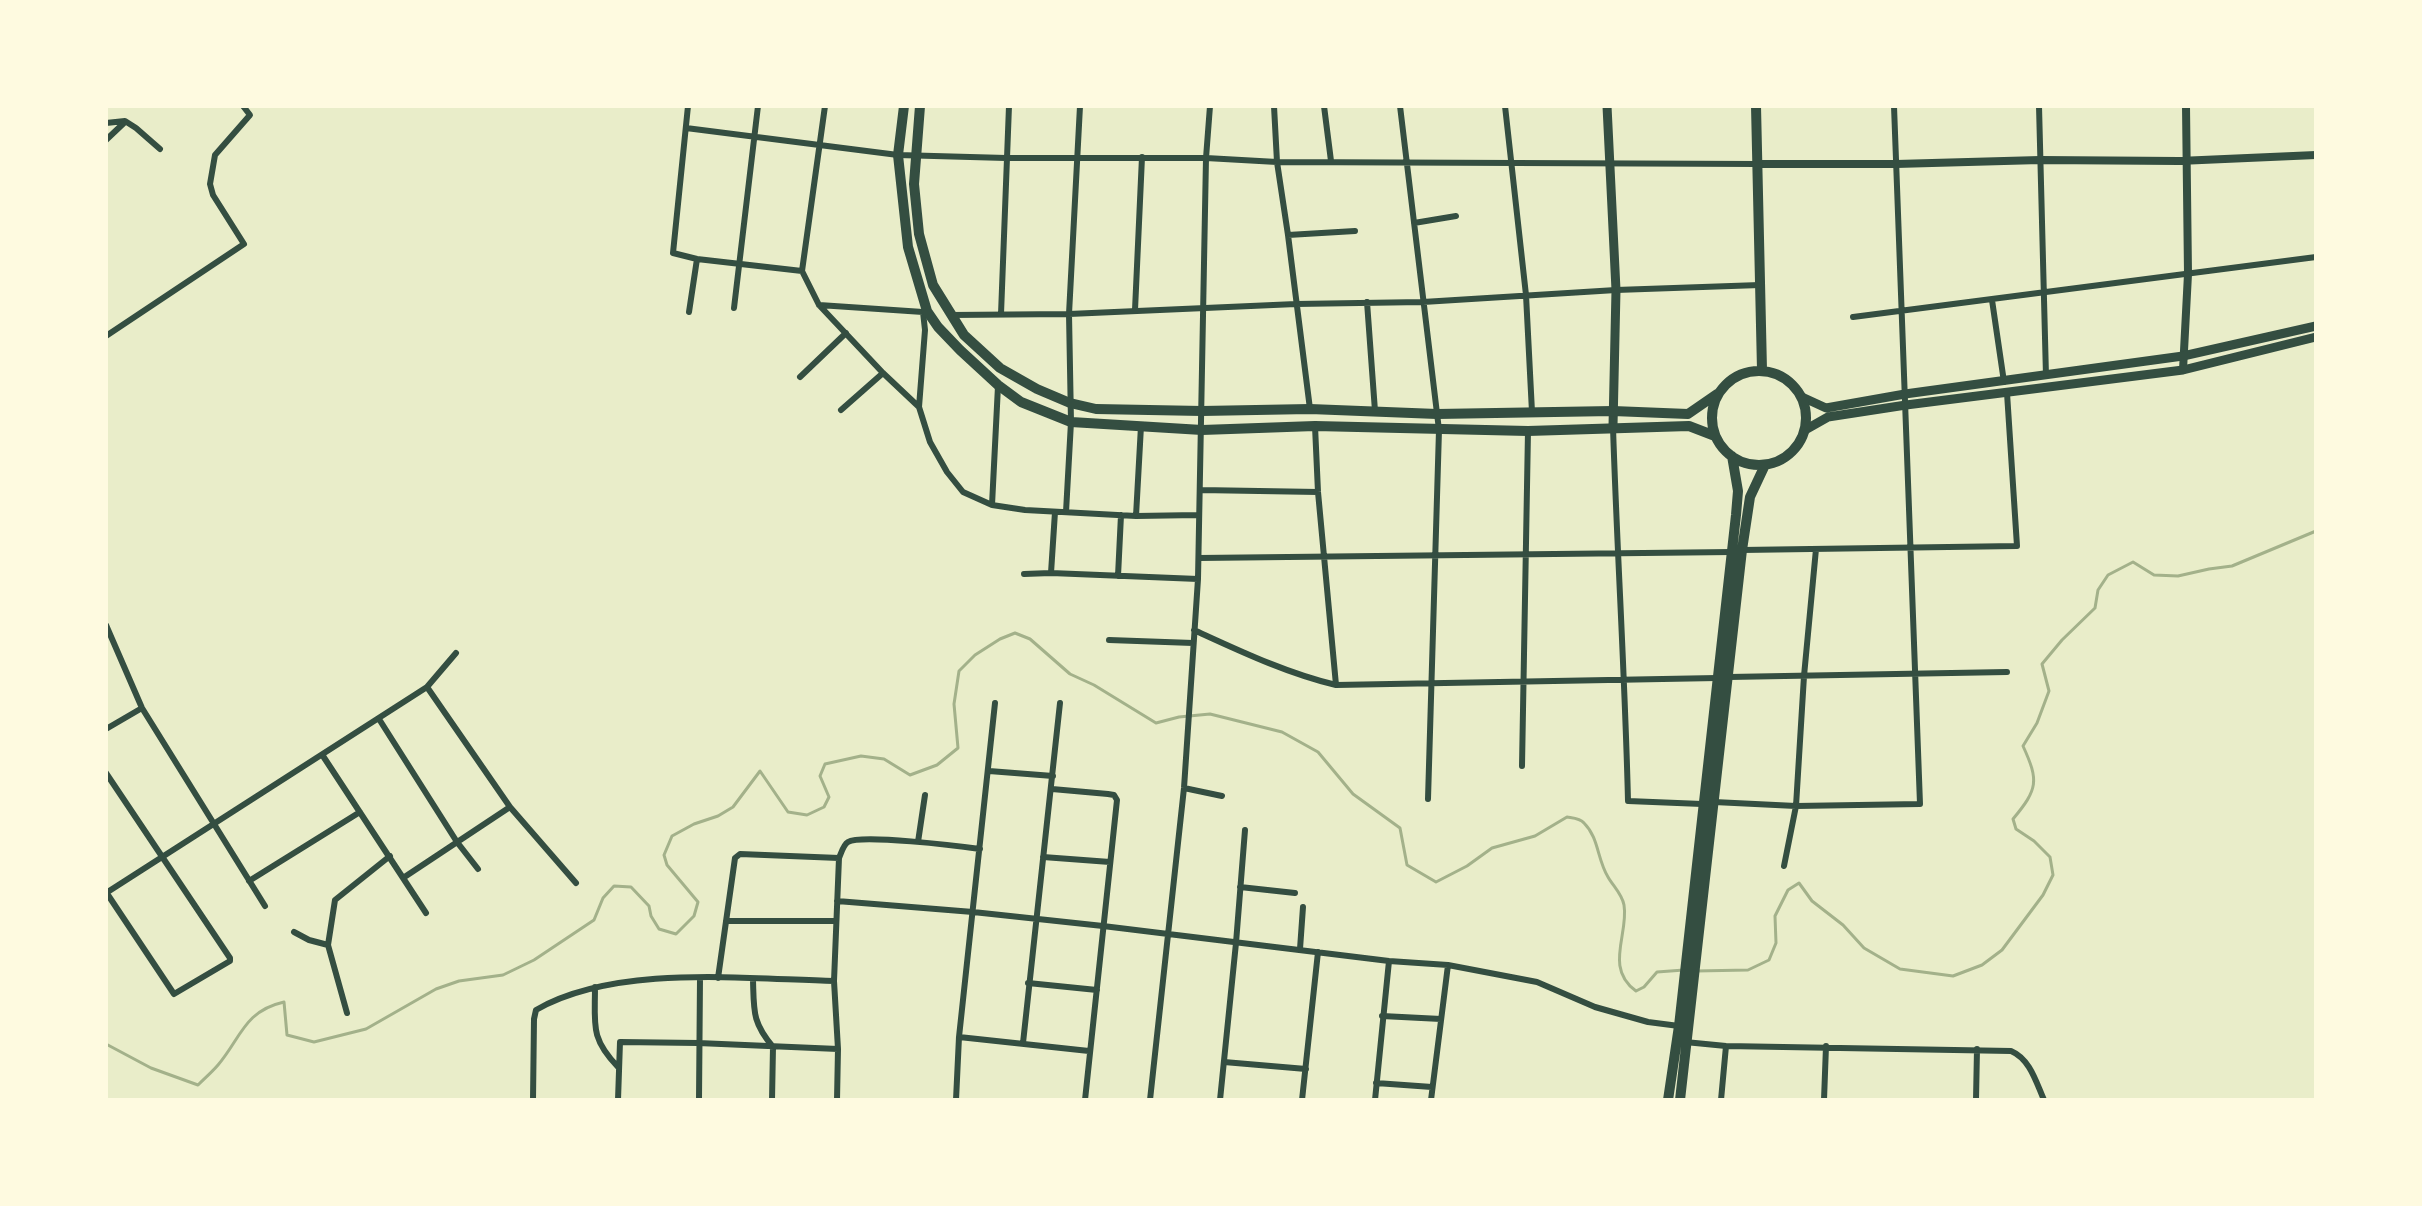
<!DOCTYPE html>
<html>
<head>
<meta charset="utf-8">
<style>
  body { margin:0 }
  #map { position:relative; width:2422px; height:1206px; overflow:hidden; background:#e9edc9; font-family:"Zilla Slab",serif }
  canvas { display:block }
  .frame { position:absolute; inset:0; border:108px solid #fefae0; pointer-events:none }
</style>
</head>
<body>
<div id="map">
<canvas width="2422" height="1206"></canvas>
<div class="frame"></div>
</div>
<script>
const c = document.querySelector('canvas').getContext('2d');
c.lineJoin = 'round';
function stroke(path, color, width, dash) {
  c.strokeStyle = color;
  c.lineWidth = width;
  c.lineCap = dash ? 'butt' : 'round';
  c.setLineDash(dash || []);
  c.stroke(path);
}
const stream = new Path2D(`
  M1696 971 1748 970 1769 960 1776 943 1775 916 1788 890 1799 883 1812 901 1843 925 1864 948 1900 969 1953 976 1982 965 2002 950 2043 895 2053 875 2050 857 2034 841 2016 829 2013 819C2038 789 2039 781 2023 746L2037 723 2049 691 2042 664 2062 640 2095 608 2098 590 2108 575 2133 562 2154 575 2178 576 2209 569 2232 566 2316 531
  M106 1044 151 1068 198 1085C205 1078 212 1072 218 1065 241 1038 244 1011 284 1002L287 1035 314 1042 366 1029 436 989 459 981 503 975 534 960 594 920 603 898 614 886 631 887 649 906 651 916 659 929 676 934 694 916 698 902 667 865 664 855 672 836 694 824 718 816 733 807 760 771 788 812 807 815 824 807 829 797 820 776 825 764 861 756 884 759 910 775 937 765 958 748 954 704 959 671 975 655 1000 639 1015 633 1030 639 1070 674 1094 685 1156 723 1179 717 1210 714 1282 732 1318 752 1353 794 1400 828 1407 865 1436 882 1467 866 1492 848 1535 836 1567 817C1573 818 1580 818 1584 823 1599 838 1597 859 1608 877 1613 886 1622 894 1624 905 1629 934 1604 968 1636 991L1644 987 1657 972 1684 970`);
const minor = new Path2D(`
  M688 106 673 253 697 259 802 271
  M1274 106 1277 162 1288 235 1310 409
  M1324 106 1331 161
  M1400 106 1439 430 1428 799
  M1505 106 1526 295 1532 412
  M2039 106 2046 376
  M106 123 125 121 136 128 160 149
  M686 128 898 155 1006 158H1206L1277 162 1757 164
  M106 140 125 122
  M1414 223 1456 216
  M1288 235 1355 231
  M802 271 819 305 883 373 919 407 930 442 947 472 963 492 992 505 1025 510 1136 516 1198 515
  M802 271 825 106
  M1992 300 2004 382
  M1367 302 1375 411
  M819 305 923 312 927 311
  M734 308 758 106
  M1135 310 1142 157
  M689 312 697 259
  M1001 314 1009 106
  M951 315 1069 314 1296 304 1423 302 1616 290 1760 285
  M1853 317 2316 257
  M106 336 244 244 213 195 210 184 215 155 250 115 243 106
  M800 377 846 333
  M919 407 925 330 923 312
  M841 410 883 373
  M1315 426 1318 492 1336 685
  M1613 427C1617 552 1625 676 1628 801L1702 804
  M1200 490 1318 492
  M992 505 998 386
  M1066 512 1071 422 1069 314 1080 106
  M1136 516 1141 426
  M1742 550 2017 546 2007 393
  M1199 558 1732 552
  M1051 573 1055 512
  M1024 574 1051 573 1198 579
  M1118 576 1121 515
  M106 625 142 708 265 906
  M1194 630C1240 651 1286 673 1336 685L1717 678
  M1109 640 1193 643
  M1729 677 2007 672
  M427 687 510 807 576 883
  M379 719 457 842 478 869
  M106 729 142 708
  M323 756 426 913
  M1522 766 1528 431
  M989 771 1053 776
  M106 773 230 958V961L174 994 106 892
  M1184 788 1222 796
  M1052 789 1108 794 1114 795 1117 800 1085 1100
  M1714 802 1796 806 1920 804 1894 106
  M918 842 925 795
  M1043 857 1110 862
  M1784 866 1796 806 1804 676 1816 549
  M403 878 510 807
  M249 881 360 812
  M1240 887 1295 893
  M106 893 427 687 456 653
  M837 901 973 912 1103 926 1389 961 1448 965 1537 982 1595 1007 1648 1022 1679 1026
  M726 921H836
  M294 932 309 940 328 945
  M1300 949 1303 907
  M718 978 735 858 740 854 839 858
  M753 980C754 1011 752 1022 773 1047L772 1100
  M1028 983 1097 990
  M595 987C595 1025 590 1038 618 1067
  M347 1013 328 945 335 900 390 856
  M1382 1016 1441 1019
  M959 1037 1089 1051
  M1685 1042 1726 1046 2011 1051C2030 1059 2036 1082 2044 1100
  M1023 1043 1060 703
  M1224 1062 1306 1069
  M1376 1083 1432 1087
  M533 1100 534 1019 536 1010C616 964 744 979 834 981
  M618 1100 620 1042 698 1043 838 1049
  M699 1100 700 978
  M837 1100 838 1049 834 981 839 858C841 854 843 845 848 842 861 834 959 846 980 849
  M956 1100 959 1037 995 703
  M1150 1100 1184 788 1198 579 1206 158 1210 106
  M1220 1100 1236 943 1245 830
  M1302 1100 1318 952
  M1375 1100 1389 961
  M1431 1100 1448 965
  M1721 1100 1726 1046
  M1824 1100 1826 1046
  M1976 1100 1977 1049`);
const tertiary = new Path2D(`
  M1757 164H1896L2040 160 2179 161 2316 155
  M2183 370 2188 274 2186 106`);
const secondary = new Path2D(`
  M1607 106 1616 290 1613 426
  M1802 397 1826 408 1905 394 2183 356 2316 326
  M1805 430 1828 417 1906 405 2183 370 2316 337`);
const primary = new Path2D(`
  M904 106 898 155 908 247 927 311 938 327 960 350 998 385 1021 402 1071 422 1202 430 1315 426 1528 431 1689 426 1715 436
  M920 106 914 184 919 234 933 285 964 335 1000 368 1037 389 1070 403 1096 409 1202 411 1310 409 1437 414 1613 411 1688 414 1717 394
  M1756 106 1762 370
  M1712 418a47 47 0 1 1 94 0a47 47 0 1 1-94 0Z
  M1668 1100 1679 1026 1736 515 1738 491 1732 456
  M1680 1100 1742 550 1750 497 1765 465`);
stroke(stream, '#a3b18a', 3);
stroke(minor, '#344e41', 6);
stroke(tertiary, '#344e41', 8);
stroke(secondary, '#344e41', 9);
stroke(primary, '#344e41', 10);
</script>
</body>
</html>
